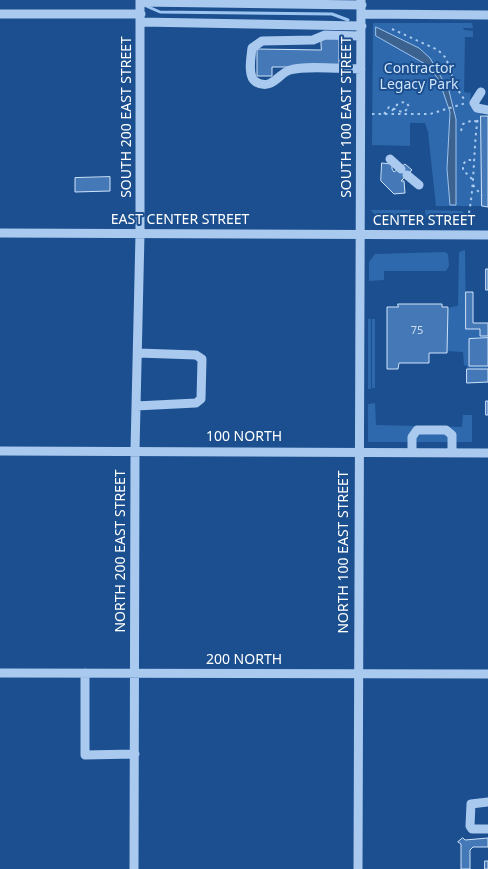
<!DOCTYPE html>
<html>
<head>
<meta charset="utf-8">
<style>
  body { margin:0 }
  canvas { display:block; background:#1b4f8f }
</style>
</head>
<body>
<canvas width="488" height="869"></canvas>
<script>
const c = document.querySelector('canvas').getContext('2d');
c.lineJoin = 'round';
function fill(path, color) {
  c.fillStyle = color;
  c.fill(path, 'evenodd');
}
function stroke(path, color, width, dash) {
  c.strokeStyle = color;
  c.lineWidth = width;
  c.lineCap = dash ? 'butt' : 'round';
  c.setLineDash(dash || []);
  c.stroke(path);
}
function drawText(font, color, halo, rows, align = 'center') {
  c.font = font + ' "Noto Sans",sans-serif';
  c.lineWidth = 4;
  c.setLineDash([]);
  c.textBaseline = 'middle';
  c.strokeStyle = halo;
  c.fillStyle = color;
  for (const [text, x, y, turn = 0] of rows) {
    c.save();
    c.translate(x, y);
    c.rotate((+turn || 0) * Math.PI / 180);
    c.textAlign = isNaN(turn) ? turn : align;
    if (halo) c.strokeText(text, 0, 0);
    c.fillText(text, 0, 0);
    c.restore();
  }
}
const green = new Path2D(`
  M373 23H472L473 28H463L464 30 473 31V37H465L464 92 471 93C469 105 471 108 481 113L482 206H436L428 132 425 123H410V146L372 145Z
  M371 210H410L411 215 376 216Z
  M425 210 462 211 465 214H473V217L426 216Z
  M465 250 466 328 480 329V336H488V369H467V366L464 365 463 352 447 351 448 310 451 307 458 306 459 252Z
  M445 252 448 254 449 266 446 271H384V280L369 281V262L375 254Z
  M368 319H371V389H368Z
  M372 319H375V388H372Z
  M375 403 376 425 462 427 463 415H472V442H368V404Z`);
const water = new Path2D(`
  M376 27 419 48 430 58 449 91 456 119V205H450L447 169 450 112 439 80 427 65 376 36Z`);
const stream = new Path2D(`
  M144 5 160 12 332 14 348 20`);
const building = new Path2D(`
  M321 37H339V67H272V76H257V49L321 50Z
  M481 116H488V207L482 206Z
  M382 163 392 164V169L394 172 405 164 412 170 401 181H404L405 193 394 194 381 181Z
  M110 177V191L75 192V178Z
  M486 269H488V290H486Z
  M466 292H473V323H488V336H480V329H466Z
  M398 304H442V307H448L447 353H429V363H399L398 369H387V307H398Z
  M488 338V366H469V339Z
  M467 369H488V382L467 383Z
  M486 401H488V415H486Z
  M463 838 465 840 488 838V847H473L470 850V869H461V844L458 842Z
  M485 861H488V869H485Z`);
const path = new Path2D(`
  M392 29 438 50 446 58 456 87 466 102
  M372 114H430L466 103
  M384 114 389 107C394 108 399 112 404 112L409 107 407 103C400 100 393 107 391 114
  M461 131 463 124 473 120 477 122
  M472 179 463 170V164L467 160H472
  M473 185 482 196
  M469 213C475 180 473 150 478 117`);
const minor = new Path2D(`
  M140 2 362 5
  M0 14H141
  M362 14 488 15
  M141 22 362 26
  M361 69C343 69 306 65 290 70 279 73 272 91 256 82 247 77 251 57 252 48L262 41 313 40 325 35 361 36
  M481 92 474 103 477 108 488 110
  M390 159 401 169
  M407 175 419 185
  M0 233 488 235
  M136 406 196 403 201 399 202 359 196 355 138 353
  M0 451 488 453
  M412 452V437L417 430H446L452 435V452
  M0 673 488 674
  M85 673V755L135 754
  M488 802 471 804 470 826 472 829H488
  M134 869 135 450 140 234V0
  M358 869 361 0`);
const numberNames = [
  ["75",417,331]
];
const parkNames = [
  ["Contractor",419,69],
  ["Legacy Park",419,85]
];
const streetNames = [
  ["SOUTH 200 EAST STREET",127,117,-90],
  ["SOUTH 100 EAST STREET",347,117,-90],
  ["EAST CENTER STREET",180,220],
  ["CENTER STREET",424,221],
  ["100 NORTH",244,437],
  ["NORTH 200 EAST STREET",121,551,-90],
  ["NORTH 100 EAST STREET",344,552,-90],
  ["200 NORTH",244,660]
];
fill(green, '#2e69ad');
fill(water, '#3c6290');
stroke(water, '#9cc4f0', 1);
stroke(stream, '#9cc4f0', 3);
fill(building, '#4478b7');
stroke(building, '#cfe3fa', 1);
stroke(path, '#a9c9ee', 2, [2.5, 4]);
stroke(minor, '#a9c9ee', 9);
drawText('11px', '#d0dded', null, numberNames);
drawText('14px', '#cfe3fa', '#1b4f8f', parkNames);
drawText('14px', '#fff', '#1b4f8f', streetNames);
</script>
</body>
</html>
